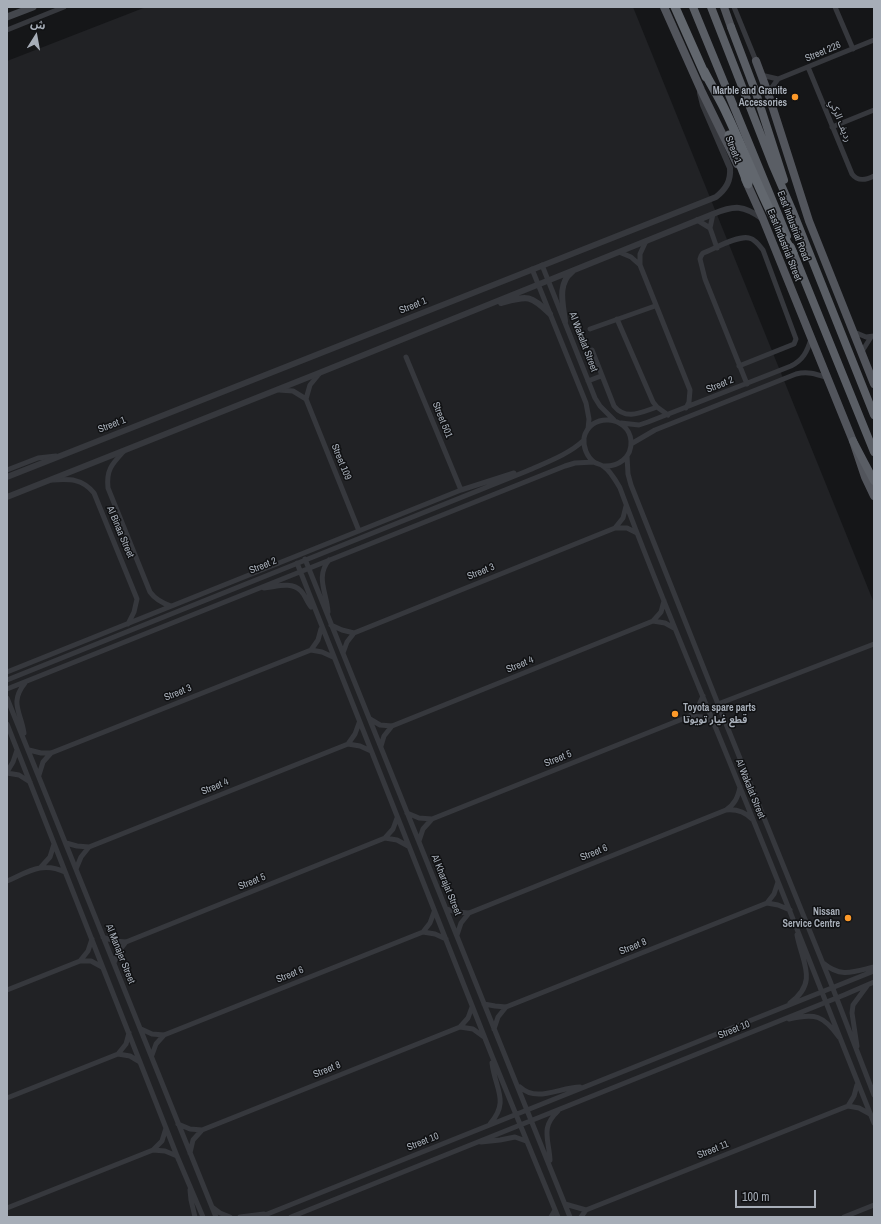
<!DOCTYPE html>
<html>
<head>
<meta charset="utf-8">
<style>
  body { margin:0 }
  #map { position:relative; width:881px; height:1224px; overflow:hidden; background:#151618; font-family:"Archivo Narrow","Noto Sans Arabic",sans-serif }
  canvas { display:block }
  .frame { position:absolute; inset:0; border:8px solid #a7aeb8; pointer-events:none }
  .north { position:absolute; left:16px; top:16px; width:40px; height:40px; -webkit-text-stroke:3px #101113; paint-order:stroke; rotate:11deg; font-size:11px; font-weight:700; line-height:16px; text-align:center; color:#a7aeb8 }
  .north::after { content:''; display:block; margin:auto; width:14px; height:18px; background:#a7aeb8; clip-path:polygon(50% 0,100% 100%,50% 72%,0 100%) }
  .scale { position:absolute; left:735px; top:1190px; width:81px; height:18px; box-sizing:border-box; border:2px solid #a7aeb8; border-top:0; padding-left:5px; font-size:12px; line-height:14px; white-space:nowrap; color:#a7aeb8; -webkit-text-stroke:3px #101113; paint-order:stroke }
</style>
</head>
<body>
<div id="map">
<canvas width="881" height="1224"></canvas>
<div class="frame"></div>
<div class="north">ش</div>
<div class="scale">100 m</div>
</div>
<script>
const c = document.querySelector('canvas').getContext('2d');
c.lineJoin = 'round';
function fill(path, color) {
  c.fillStyle = color;
  c.fill(path, 'evenodd');
}
function stroke(path, color, width, dash) {
  c.strokeStyle = color;
  c.lineWidth = width;
  c.lineCap = dash ? 'butt' : 'round';
  c.setLineDash(dash || []);
  c.stroke(path);
}
function drawText(font, color, halo, rows, align = 'center') {
  c.font = font + ' "Archivo Narrow","Noto Sans Arabic",sans-serif';
  c.lineWidth = 3;
  c.setLineDash([]);
  c.textBaseline = 'middle';
  c.strokeStyle = halo;
  c.fillStyle = color;
  for (const [text, x, y, turn = 0] of rows) {
    c.save();
    c.translate(x, y);
    c.rotate((+turn || 0) * Math.PI / 180);
    c.textAlign = isNaN(turn) ? turn : align;
    if (halo) c.strokeText(text, 0, 0);
    c.fillText(text, 0, 0);
    c.restore();
  }
}
const built = new Path2D(`
  M146 7H633L874 603V1217H7V61Z`);
const minor = new Path2D(`
  M734 7 756 61
  M835 7 853 49
  M7 30 64 7
  M808 67 852 174C858 182 866 180 874 176
  M761 75 778 79
  M768 93 778 79 874 40
  M832 127 874 110
  M697 220 710 228
  M710 228 717 248
  M710 228 713 214
  M646 241 640 254V265L690 390 689 402 686 408
  M619 252 631 257 640 265
  M542 265 595 398 600 406 614 420
  M532 269 586 403 589 419 588 429
  M617 319 653 402 657 407 668 415
  M590 329 655 306
  M854 332 866 337 874 336
  M592 350 614 406C626 421 642 412 657 407
  M861 353 871 337
  M406 357 461 490
  M739 366 794 344 796 339 763 250C759 245 755 239 749 238 738 235 714 249 703 253L701 256 700 259 705 279 747 384
  M588 381 601 376
  M279 390 293 391 306 399 359 531
  M306 399 310 385 319 374
  M621 423 639 425 648 422 791 366C803 360 807 352 811 339
  M631 444 655 430 796 374C808 371 816 374 828 378
  M124 451C112 464 106 470 108 488L150 592C155 599 162 603 171 606
  M627 456 628 474 631 485 718 704 830 981 874 1095
  M603 466C618 467 632 458 631 441 629 415 589 412 584 438 583 447 587 457 594 462 597 464 600 464 603 466 610 470 616 481 620 488 657 588 699 686 739 785 785 897 829 1011 874 1123
  M7 470 38 458 56 456
  M52 480C69 479 82 478 94 493L137 599 134 612 128 624
  M615 528 623 518 626 506
  M305 559 570 1217
  M297 563 492 1056 558 1217
  M264 588C276 587 291 581 301 591 305 595 307 602 311 607
  M328 612C327 593 315 577 329 560
  M653 621 661 612 664 601
  M331 625 342 630 354 633
  M311 650 322 652 333 657
  M343 653 347 642 354 633 615 528H627L637 533
  M7 672 461 490 514 473
  M7 680 527 471C547 462 568 455 584 440
  M7 689 565 466 575 463 594 462
  M7 698 216 1217
  M718 704 874 644
  M690 716 702 717 713 722
  M370 719 380 725 392 726 653 621 665 623 674 628
  M7 724 177 1156 203 1217
  M24 733C21 712 9 703 25 683
  M348 744 360 746 371 751
  M381 746 384 736 392 726
  M29 750 41 753H51L311 650 318 640 321 629
  M7 772 13 762 17 750
  M7 773 19 775 30 782
  M39 775 43 762 51 753
  M726 810C735 804 738 797 740 787
  M407 813 419 818 432 819
  M385 838 397 840 408 846
  M419 841 423 829 432 819 690 716 698 707 703 696
  M66 843 77 846 89 847
  M41 867 50 857 54 844
  M76 869 81 857 89 847 348 744 355 734 359 723
  M7 881C28 872 42 861 65 872
  M767 903 778 905 790 910
  M446 909 457 912 469 913 726 810C736 809 744 811 752 819
  M423 932 430 923 434 912
  M457 935 461 923 469 913
  M103 937 114 941 126 942 385 838 393 829 397 818
  M80 961 88 951 92 939
  M114 963 118 952 126 942
  M823 963C841 978 853 972 874 967
  M7 990 80 961H91L102 967
  M790 1003C819 982 802 962 797 935
  M484 1004 495 1006 506 1007 767 903 774 894 778 882
  M789 1019C815 1013 823 1015 839 1037
  M460 1027 473 1029 484 1037
  M141 1029 152 1034 164 1035 423 932 435 934 446 939
  M494 1029 498 1017 506 1007
  M857 1046 852 1013 853 1005 867 986
  M118 1054 130 1056 140 1062
  M152 1055 156 1044 164 1035
  M520 1087C537 1103 560 1087 580 1087
  M7 1098 118 1054 126 1044 129 1033
  M848 1106 854 1096 857 1085
  M178 1124 190 1129 202 1130
  M490 1124C510 1101 495 1089 492 1063
  M481 1142 500 1140 515 1137 526 1141
  M153 1150 165 1151 177 1156
  M190 1153 193 1140 202 1130 460 1027 468 1018 472 1007
  M550 1160C549 1139 540 1128 558 1111
  M190 1190 191 1200 195 1217
  M565 1204 586 1210
  M212 1207 220 1213 230 1217
  M7 1208 153 1150 162 1141 166 1128
  M240 1217 264 1214
  M260 1217 874 971
  M291 1217 844 995 874 982
  M551 1217 555 1210
  M581 1217 586 1210 848 1106 859 1108 870 1114
  M844 1217 874 1205`);
const tertiary = new Path2D(`
  M501 303C527 296 530 294 550 314
  M565 321C563 304 557 284 572 272
  M7 477 716 197C726 189 731 181 730 168L703 105 700 93
  M7 497 319 373 713 214C735 205 743 205 763 219`);
const secondary = new Path2D(`
  M7 17 33 7`);
const primary = new Path2D(`
  M664 7 701 90 737 164
  M724 7 731 27
  M756 61 768 93 809 221 874 384
  M745 179 763 219 853 441 865 477 874 496`);
const trunk = new Path2D(`
  M693 7 787 236
  M711 7 773 166 793 212 874 415
  M731 27 756 93 784 180
  M791 247 874 452
  M853 441 874 481`);
const motorway = new Path2D(`
  M675 7 706 77
  M704 71C710 83 717 94 723 106 747 155 764 206 793 253
  M729 135 748 184`);
const markers = [
  [795,97,4,"#fc9929"],
  [675,714,4,"#fc9929"],
  [848,918,4,"#fc9929"]
];
const streetNames = [
  ["Street 226",823,52,-23],
  ["رديف الركي",840,121,68],
  ["Street 1",733,150,69],
  ["East Industrial Road",793,226,69],
  ["East Industrial Street",784,245,68],
  ["Street 1",413,306,-22],
  ["Al Wakalat Street",583,342,69],
  ["Street 2",720,385,-22],
  ["Street 501",442,420,68],
  ["Street 1",112,425,-21],
  ["Street 109",341,462,68],
  ["Al Binaa Street",120,532,67],
  ["Street 2",263,566,-22],
  ["Street 3",481,572,-22],
  ["Street 4",520,665,-22],
  ["Street 3",178,693,-22],
  ["Street 5",558,759,-22],
  ["Street 4",215,787,-22],
  ["Al Wakalat Street",750,789,68],
  ["Street 6",594,853,-22],
  ["Street 5",252,882,-22],
  ["Al Kharajat Street",446,885,68],
  ["Street 8",633,947,-22],
  ["Al Manajer Street",120,954,68],
  ["Street 6",290,975,-22],
  ["Street 10",734,1030,-22],
  ["Street 8",327,1070,-22],
  ["Street 10",423,1142,-22],
  ["Street 11",713,1150,-22]
];
const poiNames = [
  ["Marble and Granite",787,91],
  ["Accessories",787,103],
  ["Toyota spare parts",683,708,"left"],
  ["قطع غيار تويوتا",683,720,"left"],
  ["Nissan",840,912],
  ["Service Centre",840,924]
];
fill(built, '#212225');
stroke(minor, '#36383d', 5);
stroke(tertiary, '#36383d', 6);
stroke(secondary, '#44474d', 7);
stroke(primary, '#52555c', 8);
stroke(trunk, '#5a5e65', 8);
stroke(motorway, '#62676e', 9);
for (const [x, y, r, color] of markers) {
  const dot = new Path2D();
  dot.arc(x, y, r, 0, 2 * Math.PI);
  c.fillStyle = color;
  c.fill(dot);
  stroke(dot, '#101113', 1.5);
}
drawText('10px', '#a7aeb8', '#101113', streetNames);
drawText('bold 10px', '#a7aeb8', '#101113', poiNames, 'right');
</script>
</body>
</html>
